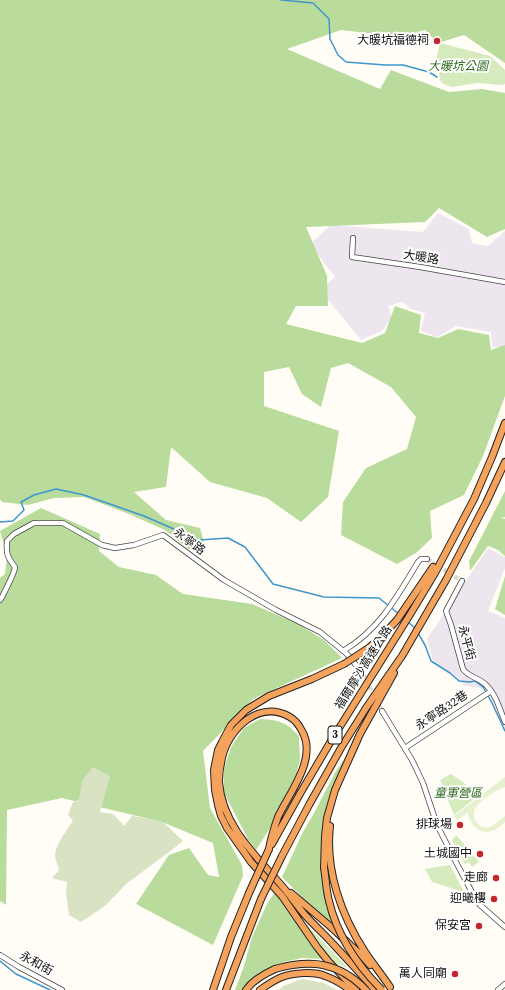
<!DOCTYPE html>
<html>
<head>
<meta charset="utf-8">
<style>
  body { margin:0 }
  canvas { display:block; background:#fffdf5 }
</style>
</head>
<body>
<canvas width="505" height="990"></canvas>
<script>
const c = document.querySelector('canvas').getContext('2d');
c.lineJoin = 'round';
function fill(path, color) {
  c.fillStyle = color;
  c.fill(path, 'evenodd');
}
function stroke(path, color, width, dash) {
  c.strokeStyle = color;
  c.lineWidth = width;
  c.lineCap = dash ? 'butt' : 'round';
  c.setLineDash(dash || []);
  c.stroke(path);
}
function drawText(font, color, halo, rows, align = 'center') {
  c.font = font + ' "Source Serif 4","Noto Sans TC",serif';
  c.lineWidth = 4;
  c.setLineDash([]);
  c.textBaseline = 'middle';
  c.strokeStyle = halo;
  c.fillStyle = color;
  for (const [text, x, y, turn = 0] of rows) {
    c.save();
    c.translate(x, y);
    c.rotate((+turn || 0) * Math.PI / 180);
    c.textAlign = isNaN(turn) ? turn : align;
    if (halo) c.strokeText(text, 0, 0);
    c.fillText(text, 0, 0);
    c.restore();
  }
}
const industrial = new Path2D(`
  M438 213 469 229 472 243 488 246 505 231V345L501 347H492L491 332 456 326 437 337 421 331 425 313 411 309 402 302 388 306 392 317 382 331 361 340 320 290 335 277 310 244 331 225 423 232Z
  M488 548 505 557V568L488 611 505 618V729L486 689 466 686 433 661 427 639Z`);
const green = new Path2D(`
  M440 43 490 56 505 70V84L502 85 477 83 452 87 446 85 442 83 440 80 439 72 434 67Z
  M451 774 480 794 454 815 440 780Z
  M456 835 479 862 472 867 469 862 465 864 452 840Z
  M450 865 464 892 432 882 425 869Z
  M304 922 316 934 348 968 332 962Z`);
const forest = new Path2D(`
  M0 0H505V63L464 35 438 43 425 30 401 37 341 30 287 49 380 89 391 70 449 92 482 89 505 93V229L487 237 439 208 425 222 306 227 327 276 328 306H296L286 324 362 343 385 333 395 306 421 315 419 333 438 338 458 329 489 335 491 350 505 345V396L483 456 464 495 430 511 432 538 416 553 397 564 341 535 343 502 366 468 407 449 416 417 391 387 348 363 331 368 321 407 302 394 289 367 264 372V406L339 431 328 497 301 522 267 498 210 482 171 447 166 487 134 492 166 520 200 528 205 546 188 549 165 530 129 514 84 497 54 498 28 505 2 502 0 499Z
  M505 491V517L501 518 505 519V556L498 550 488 546 470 571 469 561Z
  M41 508 100 534 99 551 119 567 156 575 183 594 252 604 298 624 324 640 342 658 253 699 203 751 210 808 242 865 243 876 213 945 136 904 169 855 189 848 208 875 219 877 213 843 162 822 62 798 7 810 6 905 0 901V578L5 574 7 555 0 531Z
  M505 576V615L495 609Z
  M260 719C279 720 286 722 299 736L300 760 296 775 270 828 256 850 248 839 224 793V769L231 747 244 728Z
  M344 759 339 773 332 787 323 819 322 833 321 855 327 901 332 926 323 915 308 903 282 877 303 832 313 815 336 771Z
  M275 892 323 959 302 958 284 962 276 965 267 970 243 990H235L243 969 252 937 267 904Z`);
const cemetery = new Path2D(`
  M93 767 110 776 100 812 113 814 124 826 132 816 155 820 163 822 183 841 169 852 126 884 105 906 81 922 69 915 66 892 67 882 52 878 59 870C58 865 55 859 55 854 56 845 68 828 73 821L68 815 73 802 79 799 82 781Z
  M302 979 324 983 337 990H279L283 986Z`);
const pitch = new Path2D(`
  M505 777V787L501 788C494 792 480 801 476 807 470 816 478 830 490 827 495 825 500 819 505 816V822C501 825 497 830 492 831 479 835 469 824 468 812L457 821 454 816Z`);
const stream = new Path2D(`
  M281 0 313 3 329 19 330 39 338 55 346 62 385 65H403L429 72 437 77
  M0 522 13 521 24 510 21 502 34 495 56 489 84 495 144 516 199 540 228 538 245 547 273 584 324 597 379 598 399 614
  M408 622 415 628
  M418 633 425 645 431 661 450 673 459 681 470 682 475 681 483 687 492 703 505 731
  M0 961 16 974 50 990`);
const minorTunnel = new Path2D(`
  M427 559 462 581
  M363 675 382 711`);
const minor = new Path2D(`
  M353 238 352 257 420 267 505 282
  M462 581 446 611 451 625 463 669C468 677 480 678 486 685 496 694 500 710 505 722
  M0 600 2 597C5 591 15 572 15 567 7 557 6 553 7 541L14 534 34 523H63L102 545 115 548 134 545 163 535 224 580 276 610 320 632 347 654 356 665 363 675
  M343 651C379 630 397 597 418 562L421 559H427
  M382 711 412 760 423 783 437 825 457 864 475 898 480 905 505 927
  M405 748 491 691
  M0 955 19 967 62 990
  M498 990 505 984`);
const highway = new Path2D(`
  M355 657 370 647 384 634 397 620 433 567
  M344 664 312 679 269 696 246 710 231 725 222 742 218 750 214 770 215 790 218 805 221 816 227 828 251 862 282 896 317 947 329 962 356 990
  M330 826C325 870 341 915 365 952 373 964 382 975 390 987
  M272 844 301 792 331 741 411 613 435 573 474 499 492 457 505 423
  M269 849C271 838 274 828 278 817 289 793 318 759 302 731 299 725 295 720 290 717 276 709 261 710 248 719 235 728 225 743 222 758 220 766 219 774 219 782 222 825 256 856 282 886 290 895 297 906 305 915 314 925 325 935 334 945 348 960 362 975 375 990
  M282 856 309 805 341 748 366 708 402 656 446 580 486 503 505 462
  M324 868 325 836 327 818 335 790 360 734 394 673
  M291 893 331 927 361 955 370 965
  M213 990 231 937 249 893
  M226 990 261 899
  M246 990C253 980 264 974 275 969
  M260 990C267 985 274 980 282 977 293 973 314 971 325 976 334 979 342 984 350 990`);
const highwayBridge = new Path2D(`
  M344 664 355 657
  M324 868C326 879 326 890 329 901 337 935 358 966 382 990
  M249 893 269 849
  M261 899 282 856
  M275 969C311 959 339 962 366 990`);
const markers = [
  [437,41,4,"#c4262e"],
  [460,825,4,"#c4262e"],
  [480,854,4,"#c4262e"],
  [496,878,4,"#c4262e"],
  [494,899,4,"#c4262e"],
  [479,926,4,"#c4262e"],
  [455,974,4,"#c4262e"]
];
const shields = [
  [335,735,14]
];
const shieldNames = [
  ["3",335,735]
];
const poiNames = [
  ["大暖坑福德祠",429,41],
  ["排球場",452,825],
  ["土城國中",472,854],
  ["走廊",488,878],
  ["迎曦樓",486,899],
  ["保安宮",471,926],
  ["萬人同廟",447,974]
];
const parkNames = [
  ["大暖坑公園",458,67],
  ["童軍營區",458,794]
];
const streetNames = [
  ["大暖路",421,258,9],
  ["永寧路",189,542,37],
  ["永平街",466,643,75],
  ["福爾摩沙高速公路",364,668,-58],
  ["永寧路32巷",442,711,-34],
  ["永和街",36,964,29]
];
fill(industrial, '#eee6ef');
fill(green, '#d5ebbd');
fill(forest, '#b9dc9c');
fill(cemetery, '#d9e3c4');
fill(pitch, '#e6f2cf');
stroke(stream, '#3f96cf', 1.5);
stroke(minorTunnel, '#dbdad3', 4.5, [4.5, 2]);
stroke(minor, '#444', 6);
stroke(highway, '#222', 8);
stroke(minor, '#fff', 4.5);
stroke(highway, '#f5a25d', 6);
stroke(highwayBridge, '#222', 8, []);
stroke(highwayBridge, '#f5a25d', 6);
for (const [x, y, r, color] of markers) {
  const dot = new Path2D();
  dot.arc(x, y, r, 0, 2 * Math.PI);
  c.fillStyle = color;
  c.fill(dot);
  stroke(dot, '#fff', 1.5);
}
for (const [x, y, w] of shields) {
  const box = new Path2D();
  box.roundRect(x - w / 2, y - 9, w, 18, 3);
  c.fillStyle = '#fff';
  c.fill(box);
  stroke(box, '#111', 1);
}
drawText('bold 11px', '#111', null, shieldNames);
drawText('12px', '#111', '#fff', poiNames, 'right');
drawText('italic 12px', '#2f6b1f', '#fff', parkNames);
drawText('12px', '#111', '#fff', streetNames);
</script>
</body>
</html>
